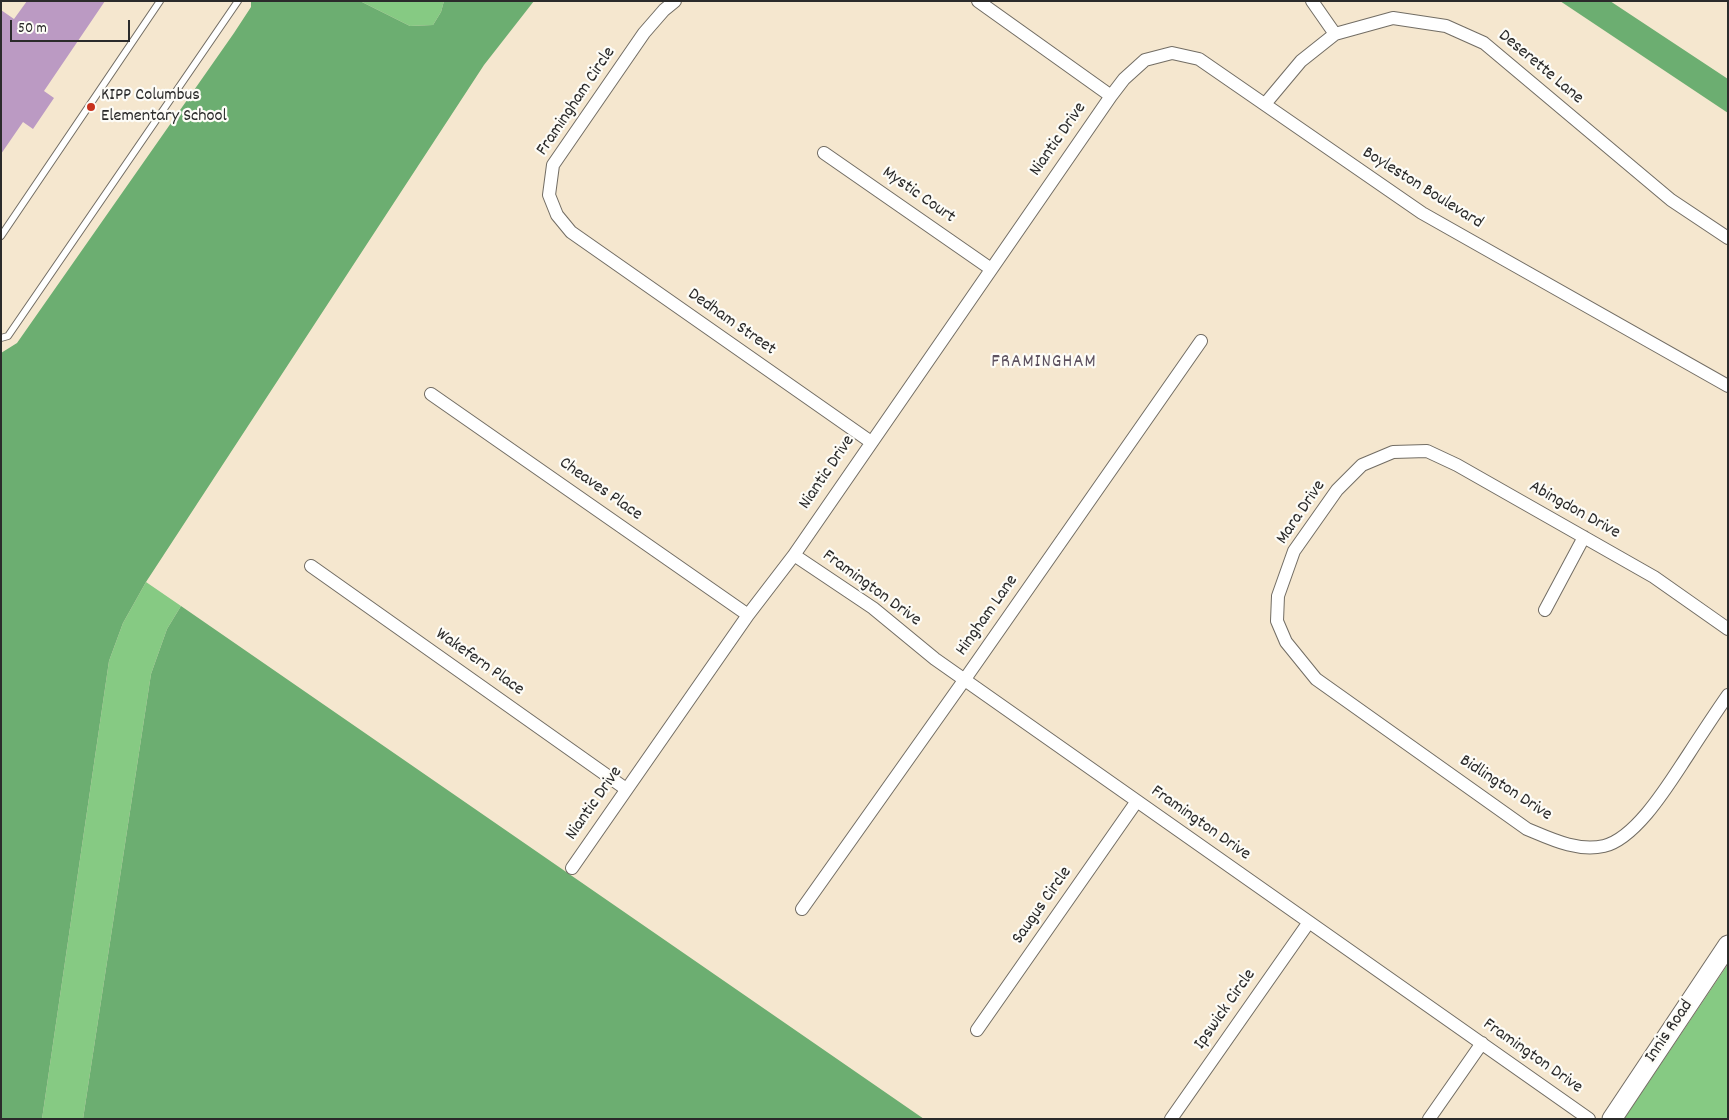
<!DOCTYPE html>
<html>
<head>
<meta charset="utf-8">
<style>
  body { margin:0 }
  #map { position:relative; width:1729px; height:1120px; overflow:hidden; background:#f5e7cf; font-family:Dekko,sans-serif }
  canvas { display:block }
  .frame { position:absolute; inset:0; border:2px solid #2b2b2b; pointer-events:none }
  .scale { position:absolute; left:10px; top:20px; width:120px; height:22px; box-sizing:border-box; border:2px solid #2b2b2b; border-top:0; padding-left:6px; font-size:15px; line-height:18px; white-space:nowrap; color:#2b2b2b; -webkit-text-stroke:4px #fdfcf7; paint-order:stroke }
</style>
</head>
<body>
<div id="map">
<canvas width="1729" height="1120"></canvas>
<div class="frame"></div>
<div class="scale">50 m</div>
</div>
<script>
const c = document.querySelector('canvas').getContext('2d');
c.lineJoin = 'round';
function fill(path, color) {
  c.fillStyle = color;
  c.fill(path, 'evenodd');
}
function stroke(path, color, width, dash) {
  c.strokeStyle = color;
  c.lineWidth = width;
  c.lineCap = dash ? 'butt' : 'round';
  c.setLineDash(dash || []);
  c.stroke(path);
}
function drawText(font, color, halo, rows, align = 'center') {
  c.font = font + ' Dekko,sans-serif';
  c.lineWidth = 4.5;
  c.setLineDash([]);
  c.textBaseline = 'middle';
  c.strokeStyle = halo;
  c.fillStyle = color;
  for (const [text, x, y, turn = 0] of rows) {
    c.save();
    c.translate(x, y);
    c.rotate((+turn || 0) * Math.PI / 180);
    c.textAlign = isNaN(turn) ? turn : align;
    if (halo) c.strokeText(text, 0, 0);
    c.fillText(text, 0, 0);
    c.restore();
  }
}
const green = new Path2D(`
  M360 1H444L441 12 433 25 410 26Z
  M146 582 181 606 167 629 151 674 83 1119H42L109 661 123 623Z
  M1728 964V1119H1624Z`);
const forest = new Path2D(`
  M251 1H360L410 26 433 25 441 12 444 1H534L484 65 146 582 123 623 109 661 42 1119H1V353L17 343 234 33 251 7Z
  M1560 1H1610L1728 79V113Z
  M181 606 924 1119H83L151 674 167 629Z`);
const building = new Path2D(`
  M27 1H105L44 91 54 98 33 129 23 122 1 154V10L14 19Z`);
const lane = new Path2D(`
  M1 236 160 1
  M1 338 8 336 238 1`);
const street = new Path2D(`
  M675 1 664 10 644 33 553 165 549 195 557 215 571 232 871 442
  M978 1 1111 96
  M1312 1 1335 34
  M1265 104 1301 61 1335 34 1393 18 1446 26 1484 43 1671 200 1728 238
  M824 153 991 269
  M431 394 748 615
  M794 555 873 608 935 659 1589 1119
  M311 566 626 789
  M1545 610 1584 537
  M1728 629 1654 577 1457 465 1427 451 1393 452 1362 465 1337 490 1294 551 1278 596 1277 621 1286 642 1316 679 1527 829C1551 839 1577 852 1604 846 1637 838 1670 782 1688 755 1701 735 1714 715 1728 695
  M572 868 748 615 794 555 1111 96 1124 79 1145 60 1172 53 1199 59 1422 213 1728 386
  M802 909 965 679 1201 341
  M977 1030 1137 801
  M1171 1119 1309 922
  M1429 1119 1482 1043`);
const secondary = new Path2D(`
  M1612 1119 1728 945`);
const markers = [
  [91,107,5,"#c8321e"]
];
const streetNames = [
  ["Deserette Lane",1540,68,40],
  ["Framingham Circle",577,102,-56],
  ["Niantic Drive",1059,140,-55],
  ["Boyleston Boulevard",1422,189,32],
  ["Mystic Court",918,196,35],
  ["Dedham Street",731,323,35],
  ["Niantic Drive",828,473,-56],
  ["Cheaves Place",600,490,35],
  ["Abingdon Drive",1574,511,29],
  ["Mara Drive",1302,513,-56],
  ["Framington Drive",871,589,36],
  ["Hingham Lane",988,616,-55],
  ["Wakefern Place",479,663,35],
  ["Bidlington Drive",1505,789,33],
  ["Niantic Drive",595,804,-55],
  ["Framington Drive",1200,824,35],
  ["Saugus Circle",1043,906,-55],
  ["Ipswick Circle",1226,1010,-55],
  ["Innis Road",1670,1032,-56],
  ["Framington Drive",1532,1057,35]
];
const poiNames = [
  ["KIPP Columbus",101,97],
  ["Elementary School",101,118]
];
const neighbourhoodNames = [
  ["FRAMINGHAM",1044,363]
];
fill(green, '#86ca83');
fill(forest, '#6cae71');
fill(building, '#bb9ac3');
stroke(lane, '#726d64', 8);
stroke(street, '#726d64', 14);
stroke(secondary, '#726d64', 21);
stroke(lane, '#fff', 6);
stroke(street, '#fff', 12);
stroke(secondary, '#fff', 19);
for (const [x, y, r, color] of markers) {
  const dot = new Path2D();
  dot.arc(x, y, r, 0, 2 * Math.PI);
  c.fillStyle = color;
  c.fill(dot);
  stroke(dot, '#fdfcf7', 2);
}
drawText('18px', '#2b2b2b', '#fdfcf7', streetNames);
drawText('18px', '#2b2b2b', '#fdfcf7', poiNames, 'left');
c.letterSpacing = '1px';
drawText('19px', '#5d5260', '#fdfcf7', neighbourhoodNames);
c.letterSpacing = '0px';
</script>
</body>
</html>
